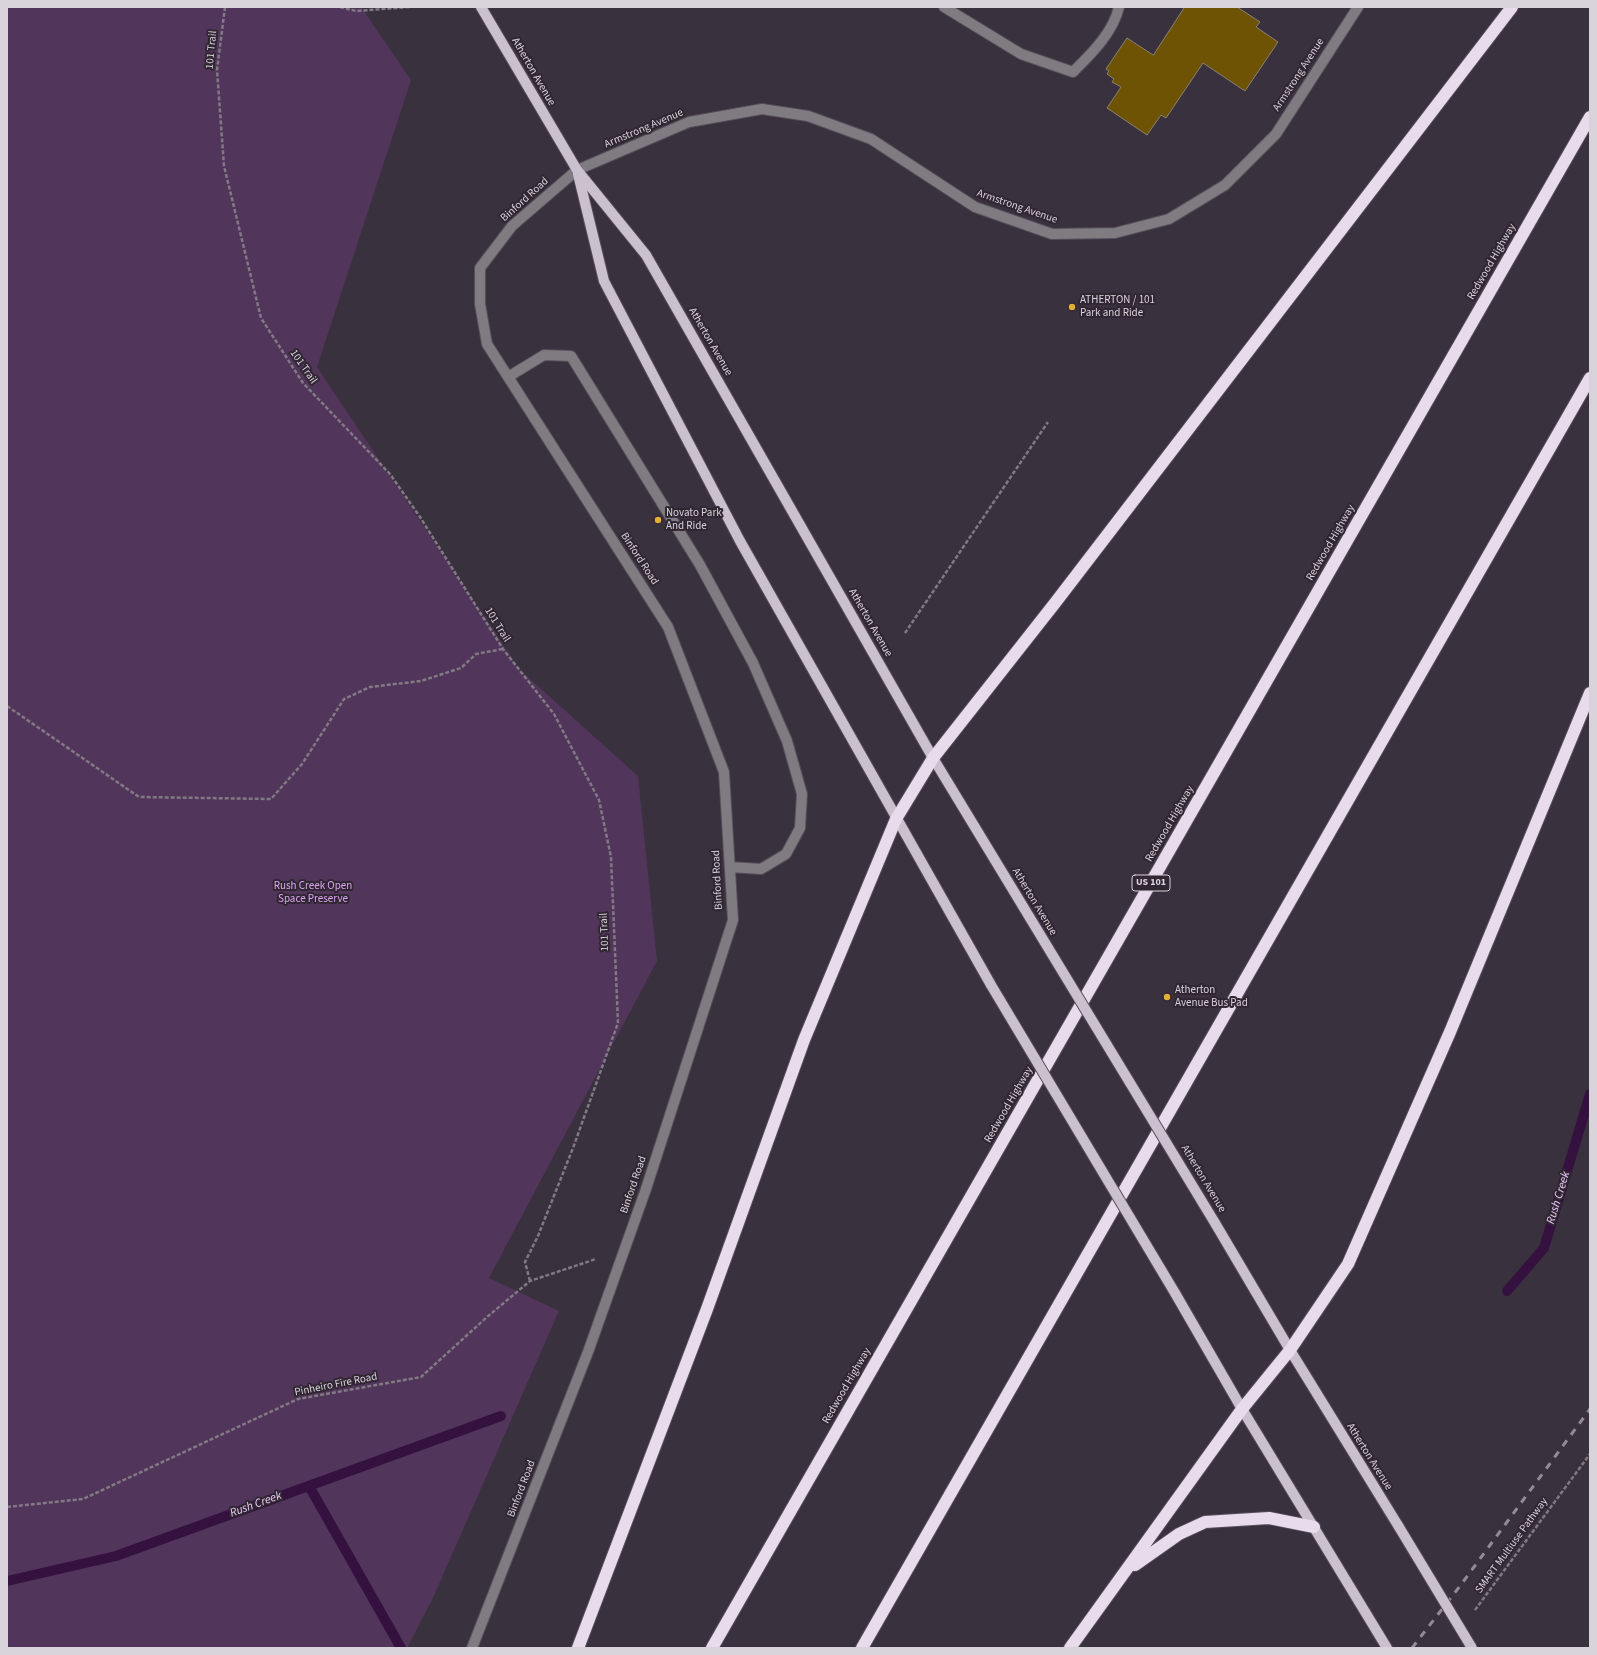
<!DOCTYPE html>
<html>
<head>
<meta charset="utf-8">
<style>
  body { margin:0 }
  #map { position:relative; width:1597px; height:1655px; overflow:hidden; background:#3a313e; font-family:"Source Sans 3",sans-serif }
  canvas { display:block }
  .frame { position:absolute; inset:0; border:8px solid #d8d2da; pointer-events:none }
</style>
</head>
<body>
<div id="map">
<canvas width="1597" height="1655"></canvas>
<div class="frame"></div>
</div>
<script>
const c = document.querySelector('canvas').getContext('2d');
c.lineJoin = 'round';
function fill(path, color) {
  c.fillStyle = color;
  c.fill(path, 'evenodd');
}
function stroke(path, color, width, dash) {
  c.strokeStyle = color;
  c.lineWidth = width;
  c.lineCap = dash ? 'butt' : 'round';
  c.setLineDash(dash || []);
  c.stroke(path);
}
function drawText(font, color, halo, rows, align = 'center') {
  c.font = font + ' "Source Sans 3",sans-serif';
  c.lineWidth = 4;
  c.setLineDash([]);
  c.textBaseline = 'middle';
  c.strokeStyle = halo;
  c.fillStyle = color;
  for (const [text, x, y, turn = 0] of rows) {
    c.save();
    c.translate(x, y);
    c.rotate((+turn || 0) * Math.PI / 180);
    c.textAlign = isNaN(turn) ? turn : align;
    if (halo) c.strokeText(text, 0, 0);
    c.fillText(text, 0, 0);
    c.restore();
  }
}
const green = new Path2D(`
  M7 7H361L411 80 317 367 519 669 638 776 657 961 489 1278 559 1311 432 1600 407 1648H7Z`);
const stream = new Path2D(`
  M1507 1291 1544 1248 1590 1094
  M309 1486 401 1648
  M7 1581 116 1556 501 1416`);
const building = new Path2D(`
  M1185 7H1237L1260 22 1256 27 1278 42 1245 91 1203 63 1166 118 1161 115 1147 135 1107 108 1121 87 1112 82 1114 79 1107 74 1109 71 1106 69 1127 38 1153 55Z`);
const path = new Path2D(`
  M225 7 217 70 224 166 261 318 303 383 390 474 420 517 503 649 554 714 599 800 611 857 618 1023 573 1148 538 1236 525 1262 530 1281
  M340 7 356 11 410 7
  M905 633 1048 422
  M7 706 139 797 271 799 302 764 344 699 370 687 421 681 461 668 476 654 503 649
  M7 1507 83 1499 298 1399 421 1377 487 1317 530 1281 596 1259
  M1475 1610 1590 1454`);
const minor = new Path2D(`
  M944 7 1021 54 1073 72C1091 54 1113 33 1119 7
  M508 377 544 355 571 356 700 565 753 663 787 741 802 794 800 828 786 854 761 869 730 867
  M472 1648 588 1352 646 1189 733 920 724 772 668 627 487 344 480 304V268L512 226 577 170 689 122 762 109 808 116 871 139 975 207 1052 234 1115 233 1169 219 1225 185 1276 134 1358 7`);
const major = new Path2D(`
  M481 7 577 170 646 255 933 758 1030 918
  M578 174 604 281 740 541 991 985
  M1215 1223 1290 1350 1399 1527
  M1175 1293 1242 1409 1387 1648`);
const highway = new Path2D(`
  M1135 1565 1179 1534 1205 1522 1269 1518 1314 1527
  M578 1648 707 1309 804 1040 896 819 933 758 1055 603 1512 7
  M712 1648 1590 117
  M862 1648 1590 378
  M1070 1648 1242 1409 1290 1350 1348 1264 1450 1032 1590 693`);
const rail = new Path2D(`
  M1412 1648 1460 1586 1590 1409`);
const majorBridge = new Path2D(`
  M1030 918 1215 1223
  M991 985 1175 1293
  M1399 1527 1472 1648`);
const markers = [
  [1072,307,4,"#dfb034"],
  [658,520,4,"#dfb034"],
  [1167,997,4,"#dfb034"]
];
const shields = [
  [1151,883,38]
];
const shieldNames = [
  ["US 101",1151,883]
];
const streetNames = [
  ["101 Trail",212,50,-84],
  ["Atherton Avenue",533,72,60],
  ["Armstrong Avenue",1299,75,-57],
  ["Armstrong Avenue",644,129,-23],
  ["Binford Road",525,200,-42],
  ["Armstrong Avenue",1017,207,19],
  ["Redwood Highway",1492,262,-60],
  ["Atherton Avenue",710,342,60],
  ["101 Trail",303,367,55],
  ["Redwood Highway",1331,543,-60],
  ["Binford Road",639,559,57],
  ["Atherton Avenue",870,623,60],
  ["101 Trail",497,625,58],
  ["Redwood Highway",1170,824,-60],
  ["Binford Road",718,880,-93],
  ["Atherton Avenue",1034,902,59],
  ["101 Trail",605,932,-92],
  ["Redwood Highway",1009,1105,-60],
  ["Atherton Avenue",1203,1179,59],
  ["Binford Road",634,1185,-71],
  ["Pinheiro Fire Road",336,1385,-11],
  ["Redwood Highway",847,1386,-60],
  ["Atherton Avenue",1369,1457,58],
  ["Binford Road",522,1489,-69],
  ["SMART Multiuse Pathway",1512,1546,-54]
];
const poiNames = [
  ["ATHERTON / 101",1080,301],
  ["Park and Ride",1080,314],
  ["Novato Park",666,514],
  ["And Ride",666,527],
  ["Atherton",1175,991],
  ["Avenue Bus Pad",1175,1004]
];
const parkNames = [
  ["Rush Creek Open",313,887],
  ["Space Preserve",313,900]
];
const waterNames = [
  ["Rush Creek",1559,1198,-73],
  ["Rush Creek",256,1505,-20]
];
fill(green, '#51355a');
stroke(stream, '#351140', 10);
fill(building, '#6e5304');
stroke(building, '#8a8271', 1);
stroke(minor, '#564e5a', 12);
stroke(major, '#564e5a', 12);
stroke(highway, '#564e5a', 14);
stroke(path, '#817984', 2.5, [4, 2]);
stroke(minor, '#807b81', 10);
stroke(major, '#cac0ce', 10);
stroke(highway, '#e8dbec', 12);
stroke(rail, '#938b95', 3, [7, 7]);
stroke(majorBridge, '#564e5a', 12, []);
stroke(majorBridge, '#cac0ce', 10);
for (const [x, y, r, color] of markers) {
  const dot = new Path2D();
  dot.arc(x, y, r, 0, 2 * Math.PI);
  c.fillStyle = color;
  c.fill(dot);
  stroke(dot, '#302733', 1.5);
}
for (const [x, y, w] of shields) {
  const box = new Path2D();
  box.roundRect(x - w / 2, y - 8, w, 16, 3);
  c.fillStyle = '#302733';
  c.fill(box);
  stroke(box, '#d8d2da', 1);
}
drawText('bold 10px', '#d8d2da', null, shieldNames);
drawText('11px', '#d8d2da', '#302733', streetNames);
drawText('11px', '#d8d2da', '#302733', poiNames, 'left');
drawText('11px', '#dea5f2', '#302733', parkNames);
drawText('italic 12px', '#ecc9f8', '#302733', waterNames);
</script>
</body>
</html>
